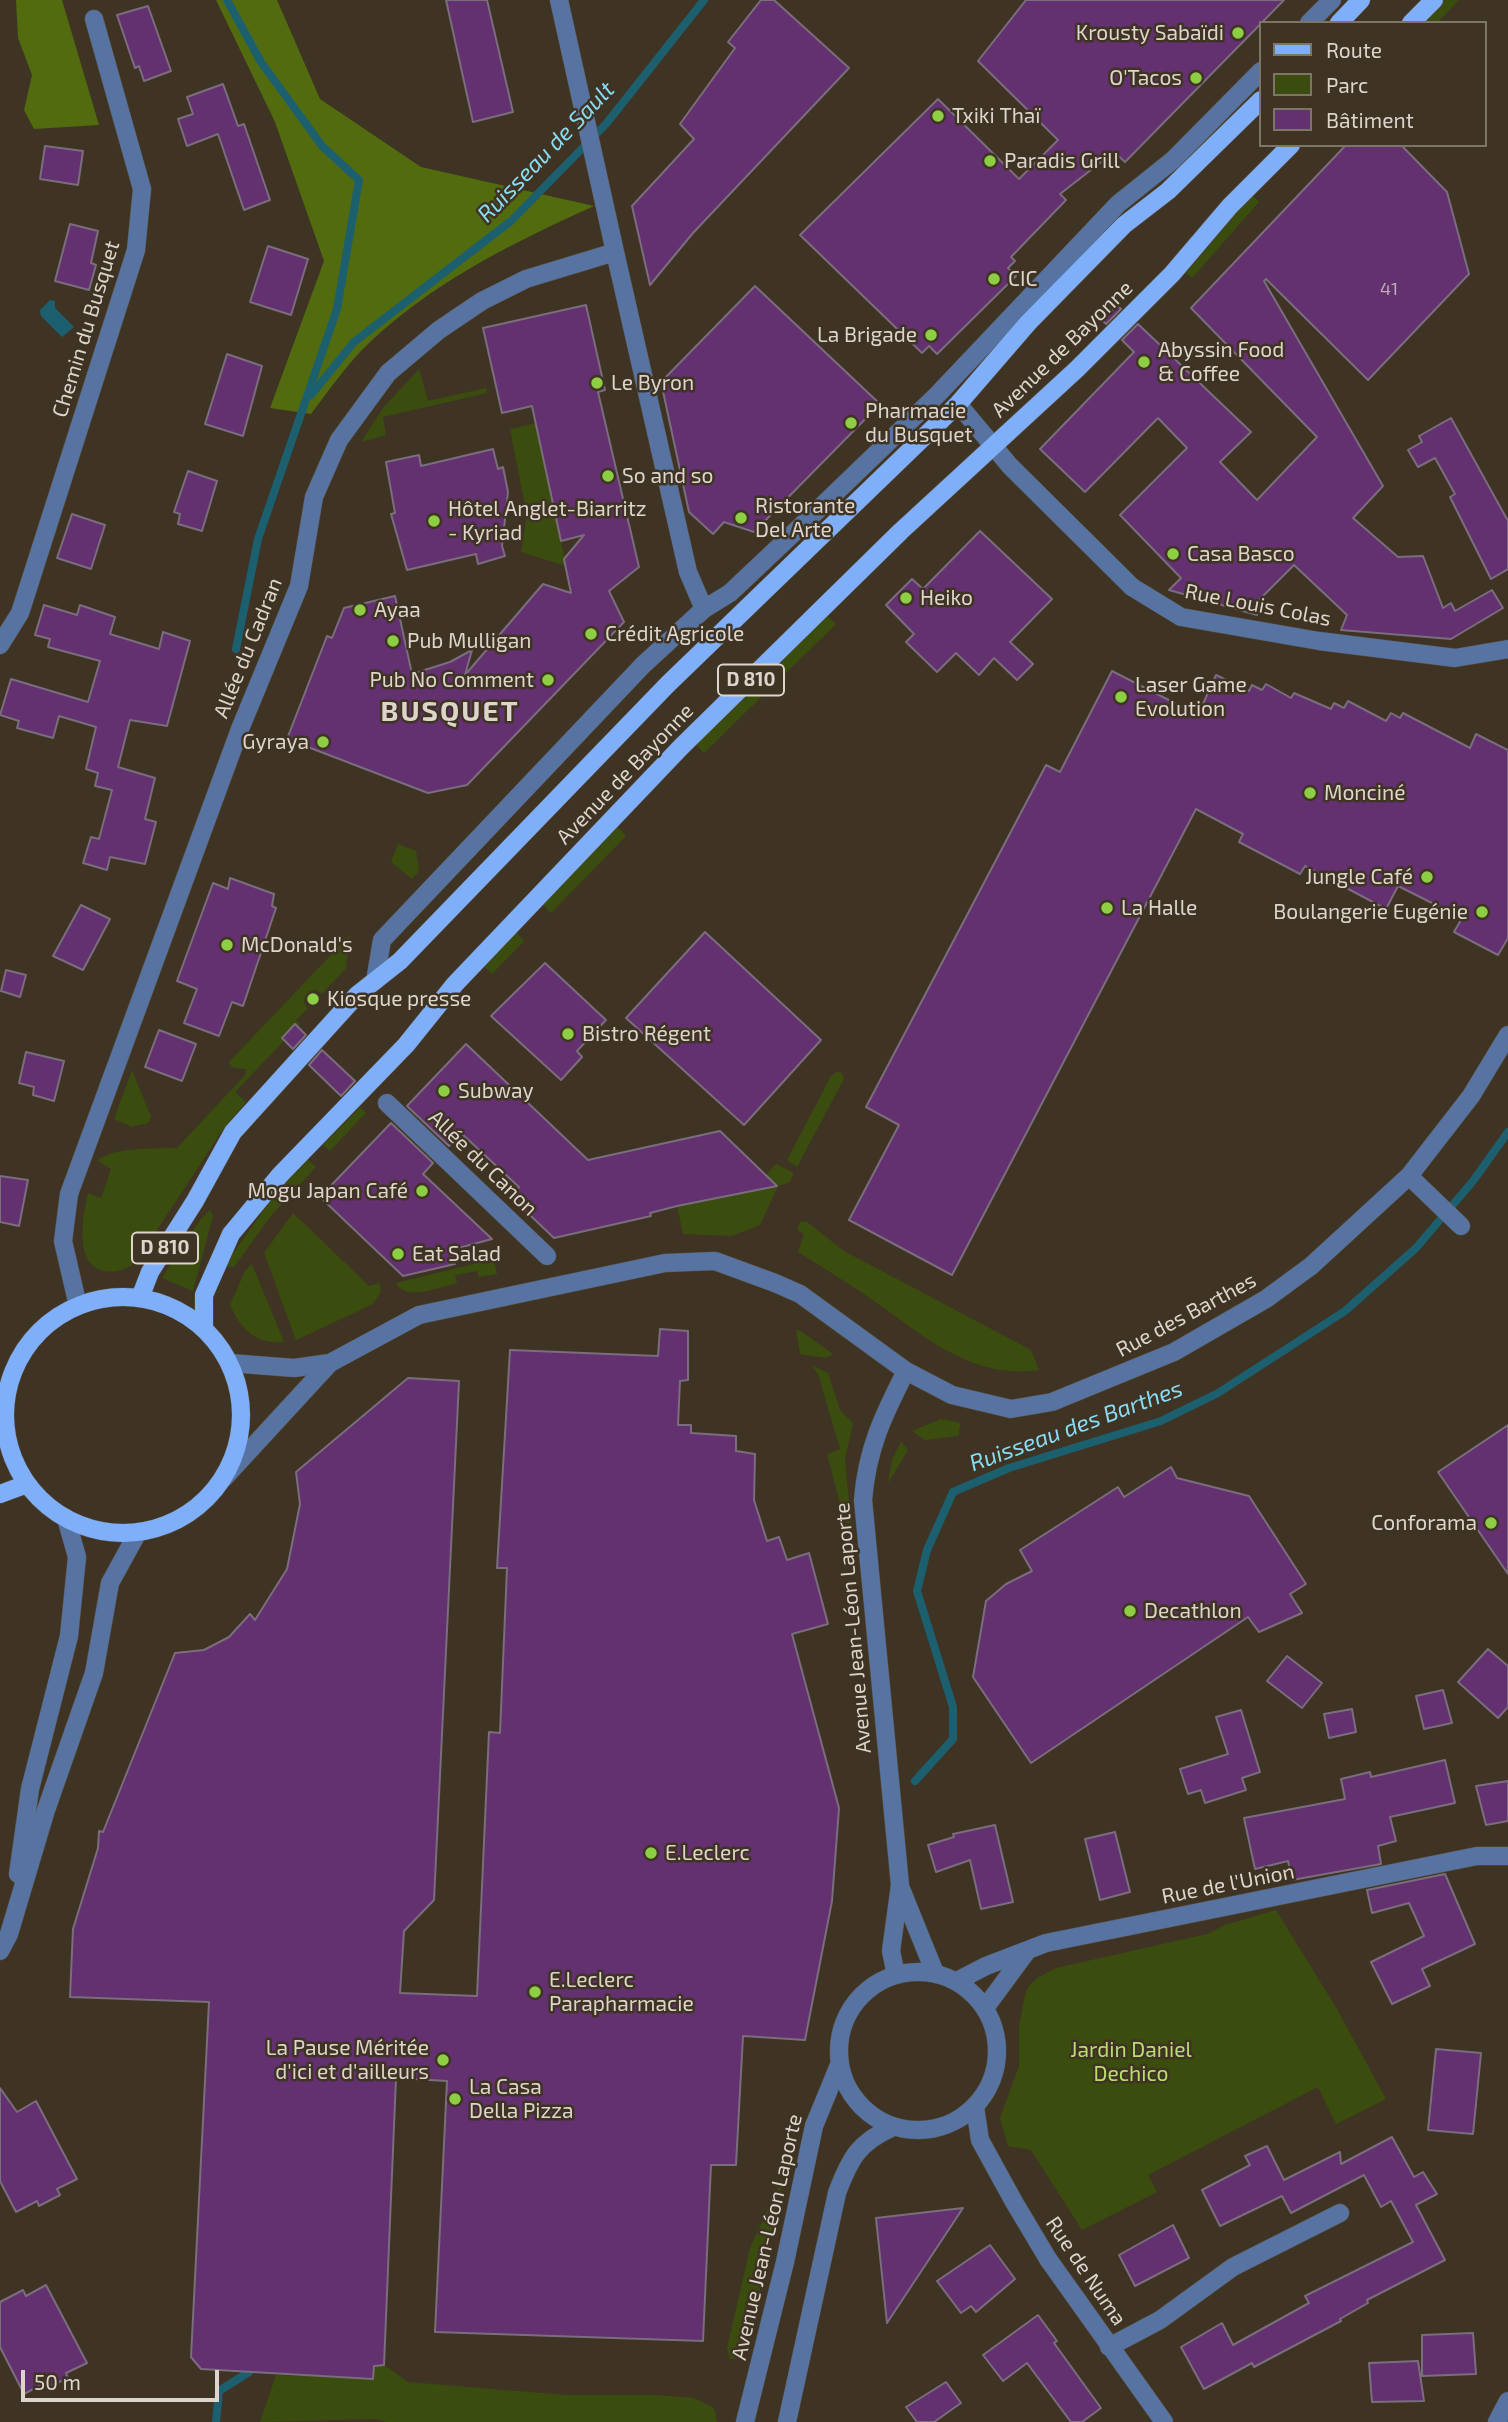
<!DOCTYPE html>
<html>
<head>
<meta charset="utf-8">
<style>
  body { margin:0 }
  #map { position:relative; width:1508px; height:2422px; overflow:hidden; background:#3f3324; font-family:"Exo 2",sans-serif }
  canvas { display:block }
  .legend { position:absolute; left:1259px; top:21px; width:228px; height:126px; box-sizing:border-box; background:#3f3324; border:2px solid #7e7467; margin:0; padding:9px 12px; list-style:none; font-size:21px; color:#ddd5cc }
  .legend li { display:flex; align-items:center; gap:14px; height:35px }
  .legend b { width:35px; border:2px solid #7e7467 }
  .scale { position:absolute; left:21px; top:2370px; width:198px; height:32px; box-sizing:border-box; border:4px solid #ddd5cc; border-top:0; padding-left:9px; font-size:21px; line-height:24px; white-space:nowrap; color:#ddd5cc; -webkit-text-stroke:5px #3f3324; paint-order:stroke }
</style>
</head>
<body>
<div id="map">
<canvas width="1508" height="2422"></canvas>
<ul class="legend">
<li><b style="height:9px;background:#80affa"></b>Route</li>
<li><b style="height:19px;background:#3b4d0e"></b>Parc</li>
<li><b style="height:19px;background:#633070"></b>Bâtiment</li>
</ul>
<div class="scale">50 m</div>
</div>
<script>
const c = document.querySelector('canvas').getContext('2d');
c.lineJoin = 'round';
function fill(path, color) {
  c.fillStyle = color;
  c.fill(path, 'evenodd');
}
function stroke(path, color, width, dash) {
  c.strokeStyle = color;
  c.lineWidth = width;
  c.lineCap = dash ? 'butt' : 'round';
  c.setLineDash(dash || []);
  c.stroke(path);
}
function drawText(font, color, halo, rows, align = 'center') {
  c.font = font + ' "Exo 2",sans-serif';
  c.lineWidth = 5;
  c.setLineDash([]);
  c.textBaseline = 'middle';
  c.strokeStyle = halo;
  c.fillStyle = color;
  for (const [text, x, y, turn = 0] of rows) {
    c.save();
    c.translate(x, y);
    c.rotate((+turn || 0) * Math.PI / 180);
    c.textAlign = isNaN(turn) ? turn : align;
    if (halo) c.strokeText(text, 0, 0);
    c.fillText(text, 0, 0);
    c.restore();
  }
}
const green = new Path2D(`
  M1445 0H1459L1437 23H1423Z
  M1252 195 1259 202 1192 278 1186 273Z
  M419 369 428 401 486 388 487 393 383 417 386 435 361 442 383 408Z
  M575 415 538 431 564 556 628 576 620 583 521 552 527 515 510 429Z
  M827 615 836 624 704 753 695 743Z
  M617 826 626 836 551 913 542 904Z
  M398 844 416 851 419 871 412 879 391 862Z
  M516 932 524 941 492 974 484 966Z
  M350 935 346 968 322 994 315 989 303 1002 308 1008 296 1020 300 1024 235 1092 246 1102 222 1131 136 1262C127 1269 117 1273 105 1271 73 1266 83 1215 88 1193L101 1198 111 1169 97 1160C121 1146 150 1149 177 1148L246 1074V1069L233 1068 229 1062Z
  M132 1070 151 1117 148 1123 132 1127 114 1119Z
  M837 1072 842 1073 844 1079 797 1167 787 1160 831 1076Z
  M360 1107 366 1113 330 1151 323 1145Z
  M308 1160 316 1167 270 1217 234 1267 224 1266 276 1193Z
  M776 1164 794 1173 790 1182 778 1186 760 1225 732 1236 683 1234 677 1206 768 1188 773 1182 766 1175Z
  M210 1210 213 1216 193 1291 162 1278 200 1220Z
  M293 1213 369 1286 379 1283 381 1291 373 1304 296 1340 264 1253Z
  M800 1222H807L844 1251 1031 1350 1039 1370C976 1379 931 1342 884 1308 856 1288 827 1270 798 1252L804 1234 797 1230Z
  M494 1259 497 1274 479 1277 477 1271 455 1275 457 1283C439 1287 406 1302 396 1283Z
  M252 1264 284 1342C256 1344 241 1330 230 1305L245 1271Z
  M796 1330H799L833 1354 826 1358 800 1354Z
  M811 1365 828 1373 840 1410 853 1423 845 1459 851 1523H845L827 1454 840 1449 818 1374Z
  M941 1419 961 1423 958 1436 925 1440 912 1431Z
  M901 1441 908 1450 888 1483 892 1460Z
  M1276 1910 1337 2009 1386 2099 1336 2124 1318 2087 1148 2175 1157 2192 1082 2230 1031 2150 1008 2146 1000 2118 1019 2066V2028L1024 1999 1028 1987 1037 1978 1056 1968 1207 1934 1225 1925Z
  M784 2174 748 2348 741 2358 730 2359 727 2348 750 2248Z
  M384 2365 408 2382 565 2395H656L694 2398 714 2408 717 2422H386L376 2419 260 2422 276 2375 341 2377 350 2366V2378L372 2379 374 2366Z`);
const forest = new Path2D(`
  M16 0H62L99 125 34 129 24 110 32 75 18 38Z
  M216 0H277L320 99 421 167 594 206C512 243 425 286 361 351 343 370 327 393 311 414L270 408 324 261 275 122Z`);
const water = new Path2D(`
  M50 300 55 301V308L74 327 62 337 41 316 40 310Z`);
const stream = new Path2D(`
  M227 0 261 62 322 146 359 180 337 309 258 539 236 649
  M311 395 354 342 511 221 606 124 704 0
  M915 1781 953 1739V1707L917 1591 927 1550 953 1492 1009 1468 1161 1421 1218 1393 1345 1311 1416 1248 1473 1181 1508 1132
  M216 2422 219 2391 249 2372`);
const building = new Path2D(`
  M446 0H487L513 112 473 122Z
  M761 0H774L849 68 693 233 650 285 632 206 694 139 680 124 735 48 728 42Z
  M1026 0H1284L1125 162 1114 152 1060 194 1066 200 1011 257 1015 261 1008 268 1016 276 937 354 929 346 922 353 800 235 938 99 1019 179 1058 140 978 61Z
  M148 6 171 71 144 81 139 66 135 68 117 15Z
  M223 84 238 126 244 124 270 200 244 210 218 134 187 146 178 119 193 114 187 97Z
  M1346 145H1401L1447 192 1469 274 1368 380 1266 279 1264 281 1383 486 1353 518 1398 557 1423 556 1443 608 1451 603 1455 611 1492 590 1503 608 1451 639 1341 630 1347 615 1294 565 1258 601 1257 615 1169 590 1181 578 1120 515 1187 448 1158 418 1085 492 1040 449 1134 352 1122 340 1138 324 1251 432 1220 462 1257 500 1317 437 1191 308Z
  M45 146 83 151 78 185 40 179Z
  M70 224 98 231 91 263 96 265 89 290 55 281Z
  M268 246 308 259 291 315 250 302Z
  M755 286 880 404 754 532 724 522 713 534 689 512 661 382Z
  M586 305 605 390 598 392 639 567 609 591 624 622 467 785 428 793 287 739 327 636 332 638 344 608 395 596 412 674 450 662 472 650 465 675 543 584 571 593 564 559 584 535 561 541 532 406 502 413 483 328Z
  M1117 305 1121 309 1106 324 1102 320Z
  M227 354 262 366 243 436 205 424Z
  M1451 418 1508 521V569L1491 579 1450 497 1455 494 1435 458 1418 467 1408 450 1422 442 1419 436Z
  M493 449 498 469 503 467 508 492 502 546 505 556 478 564 476 554 407 570 391 514 395 513 386 462 419 455 421 466Z
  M188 471 217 481 202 531 178 524 180 514 174 512Z
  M72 514 105 525 91 569 57 558Z
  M980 531 1052 599 1010 642 1033 664 1017 680 994 658 979 675 956 653 937 672 906 642 914 634 886 605 912 579 923 589Z
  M44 605 77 615 80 605 115 617 110 634 159 649 163 632 190 641 167 726 130 720 118 767 155 778 145 819 156 822 145 864 110 857 107 870 83 863 91 837 99 839 112 790 95 786 98 773 86 769 96 727 59 716 53 738 17 728 19 721 0 715 11 679 88 702 100 661 48 647 50 639 35 635Z
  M1112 671 1198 715 1216 675 1249 691 1252 685 1262 690 1266 684 1291 698 1294 693 1331 709 1334 703 1344 708 1348 701 1386 721 1391 713 1400 718 1403 713 1470 748 1476 734 1508 750V938L1498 955 1454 932 1462 918 1398 886 1386 909 1305 866 1300 874 1239 842 1243 834 1196 809 952 1275 849 1220 899 1125 866 1107 1046 765 1060 772Z
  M230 878 274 894 272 906 276 908 243 1006 232 1002 219 1036 184 1023 197 989 177 981 213 883 228 889Z
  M81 905 110 919 83 970 53 956Z
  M705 932 821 1040 744 1125 626 1018Z
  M545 963 606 1020 577 1051 582 1057 561 1080 491 1016Z
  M6 970 26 975 20 997 1 991Z
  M295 1024 306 1035 293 1049 282 1038Z
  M159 1030 196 1044 182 1081 145 1067Z
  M466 1044 588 1160 720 1131 777 1186 677 1206 650 1213 651 1216 554 1238 510 1196 519 1187 461 1133 449 1146 407 1106Z
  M322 1050 355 1081 341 1096 309 1065Z
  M26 1052 64 1061 54 1101 33 1095 34 1087 19 1083Z
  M391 1123 433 1163 423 1174 492 1239 451 1250 455 1264 403 1276 320 1197Z
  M0 1176 28 1180 19 1226 0 1222Z
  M660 1329 688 1331V1380L680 1381 678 1425H691V1433L736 1436V1451L755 1454 754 1500 767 1541 779 1537 787 1560 809 1553 828 1624 792 1634 839 1808 832 1901 805 2040 743 2036 736 2165H711L703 2341 435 2332 447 2081 396 2078 384 2365 374 2366 373 2379 201 2369 191 2357 209 2002 70 1997 73 1929 98 1848 99 1831 103 1832 175 1653 204 1650 229 1637 250 1614 255 1620 287 1569 300 1504 296 1472 408 1378 459 1381 434 1900 404 1931 400 1993 477 1996 489 1732 500 1733 507 1568H497L510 1350 658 1356Z
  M1508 1425V1574L1438 1472Z
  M1171 1467 1177 1478 1249 1496 1306 1584 1290 1594 1302 1613 1259 1632 1248 1617 1031 1763 973 1677 986 1601 1006 1584 1032 1571 1020 1550 1118 1487 1124 1497Z
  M1488 1649 1508 1666V1707L1498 1718 1458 1682Z
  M1287 1656 1322 1683 1302 1708 1267 1681Z
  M1443 1690 1452 1723 1424 1729 1416 1696Z
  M1352 1709 1356 1732 1329 1738 1324 1714Z
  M1241 1710 1260 1772 1242 1778 1246 1790 1205 1803 1201 1790 1188 1794 1180 1769 1228 1754 1216 1717Z
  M1445 1760 1455 1803 1390 1817 1396 1841 1378 1846 1381 1864 1292 1880 1288 1861 1255 1869 1244 1818 1345 1799 1341 1779 1370 1772 1371 1777Z
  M1508 1781V1821L1486 1825 1476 1786Z
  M995 1825 1013 1902 981 1909 970 1860 936 1872 928 1845 954 1837 953 1834Z
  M1115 1832 1130 1892 1100 1900 1085 1839Z
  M1445 1874 1475 1944 1422 1969 1430 1986 1392 2004 1371 1962 1424 1936 1409 1903 1372 1913 1367 1890Z
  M1436 2049 1481 2053 1473 2134 1428 2130Z
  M0 2088 17 2112 36 2101 77 2179 57 2189 60 2195 39 2206 37 2201 16 2212 0 2181Z
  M1392 2137 1414 2177 1423 2172 1437 2194 1416 2205 1445 2260 1367 2300 1368 2303 1340 2319 1341 2321 1254 2367 1252 2363 1204 2389 1181 2347 1222 2323 1233 2345 1309 2303 1305 2296 1413 2242 1391 2201 1381 2207 1364 2175 1291 2213 1282 2196 1220 2226 1202 2190 1250 2165 1245 2156 1267 2146 1284 2180 1340 2152 1341 2164Z
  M963 2208 887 2323 876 2218Z
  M1173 2225 1189 2258 1135 2286 1119 2255Z
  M990 2245 1015 2279 976 2312 971 2306 961 2313 937 2281Z
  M46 2285 87 2363 66 2373 68 2378 46 2388 43 2384 24 2394 0 2347V2302L23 2290 26 2296Z
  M1038 2315 1057 2341 1054 2343 1101 2408 1082 2422H1071L1027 2363 1003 2381 983 2355Z
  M1473 2333 1476 2374 1422 2376V2335Z
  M1418 2361 1424 2401 1372 2402 1369 2363Z
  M946 2382 961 2403 934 2422H917L906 2407Z`);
const minor = new Path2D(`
  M559 0 615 252
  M1309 23 1332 0
  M958 404 1010 466 1132 587 1181 617 1319 641 1455 658 1508 649
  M0 645 20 613 136 250 142 189 94 19
  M375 981 382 940 643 665 704 609 730 593 801 526 937 395 1118 204 1173 160 1261 71
  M387 1103 547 1256
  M1409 1176 1461 1226
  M78 1306 63 1241 69 1194 240 729 299 586 314 497 339 440 388 373 439 330 482 301 526 279 615 252 688 572 704 609
  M230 1363 294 1368 330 1363
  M0 1397 6 1399
  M224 1478 330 1363 419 1315 665 1263 715 1261 775 1283 800 1294 906 1371 952 1395 1011 1409 1052 1402 1174 1352 1266 1299 1311 1266 1409 1176 1471 1096 1508 1035
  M18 1874 30 1789 69 1636 77 1557 66 1518
  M901 1889 935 1973
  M0 1951 9 1934 46 1810 94 1673 110 1583 138 1532
  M839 2051a79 79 0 1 1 158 0a79 79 0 1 1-158 0Z
  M896 1975 891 1951 900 1885 863 1500C867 1449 883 1416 906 1371
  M957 1981 986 1966 1046 1943 1477 1856H1508
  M985 2008 1027 1951
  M975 2107 980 2140 1014 2202 1048 2259 1164 2422
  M1109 2347 1160 2320 1233 2267 1340 2213
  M745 2422 785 2262 814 2126 839 2065
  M787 2422 837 2193C850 2158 859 2142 893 2127
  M1497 2422 1508 2401`);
const major = new Path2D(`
  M1339 23 1361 0
  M1411 23 1434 0
  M5 1415a118 118 0 1 1 236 0a118 118 0 1 1-236 0Z
  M140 1298 150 1272 195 1201 233 1132 357 995 400 961 668 684 958 404 1028 323 1124 225 1168 191 1261 100
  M204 1328V1295L231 1234 280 1175 406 1045 455 984 681 747 901 531 1077 369 1172 274 1230 206 1291 145
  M0 1494 27 1484`);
const markers = [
  [1238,33,7,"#8dce44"],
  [1196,78,7,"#8dce44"],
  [938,116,7,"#8dce44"],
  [990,161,7,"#8dce44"],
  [994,279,7,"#8dce44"],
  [931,335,7,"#8dce44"],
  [1144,362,7,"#8dce44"],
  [597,383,7,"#8dce44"],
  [851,423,7,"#8dce44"],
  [608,476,7,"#8dce44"],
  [741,518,7,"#8dce44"],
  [434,521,7,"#8dce44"],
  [1173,554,7,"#8dce44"],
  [906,598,7,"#8dce44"],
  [360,610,7,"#8dce44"],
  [591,634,7,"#8dce44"],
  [393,641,7,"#8dce44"],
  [548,680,7,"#8dce44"],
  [1121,697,7,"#8dce44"],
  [323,742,7,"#8dce44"],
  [1310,793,7,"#8dce44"],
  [1427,877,7,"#8dce44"],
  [1107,908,7,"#8dce44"],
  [1482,912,7,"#8dce44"],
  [227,945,7,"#8dce44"],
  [313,999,7,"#8dce44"],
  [568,1034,7,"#8dce44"],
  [444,1091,7,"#8dce44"],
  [422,1191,7,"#8dce44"],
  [398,1254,7,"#8dce44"],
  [1491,1523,7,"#8dce44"],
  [1130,1611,7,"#8dce44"],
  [651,1853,7,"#8dce44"],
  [535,1992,7,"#8dce44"],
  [443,2060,7,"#8dce44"],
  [455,2099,7,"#8dce44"]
];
const numberNames = [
  ["41",1389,289]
];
const shields = [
  [751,680,66],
  [165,1248,66]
];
const shieldNames = [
  ["D 810",751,680],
  ["D 810",165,1248]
];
const poiNames = [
  ["Krousty Sabaïdi",1224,33,"right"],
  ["O'Tacos",1182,78,"right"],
  ["Txiki Thaï",952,116],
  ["Paradis Grill",1004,161],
  ["CIC",1008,279],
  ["La Brigade",917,335,"right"],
  ["Abyssin Food",1158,350],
  ["& Coffee",1158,374],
  ["Le Byron",611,383],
  ["Pharmacie",865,411],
  ["du Busquet",865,435],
  ["So and so",622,476],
  ["Ristorante",755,506],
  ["Del Arte",755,530],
  ["Hôtel Anglet-Biarritz",448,509],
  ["- Kyriad",448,533],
  ["Casa Basco",1187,554],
  ["Heiko",920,598],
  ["Ayaa",374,610],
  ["Crédit Agricole",605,634],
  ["Pub Mulligan",407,641],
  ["Pub No Comment",534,680,"right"],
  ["Laser Game",1135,685],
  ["Evolution",1135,709],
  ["Gyraya",309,742,"right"],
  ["Monciné",1324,793],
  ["Jungle Café",1413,877,"right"],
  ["La Halle",1121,908],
  ["Boulangerie Eugénie",1468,912,"right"],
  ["McDonald's",241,945],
  ["Kiosque presse",327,999],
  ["Bistro Régent",582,1034],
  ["Subway",458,1091],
  ["Mogu Japan Café",408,1191,"right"],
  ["Eat Salad",412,1254],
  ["Conforama",1477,1523,"right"],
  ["Decathlon",1144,1611],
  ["E.Leclerc",665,1853],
  ["E.Leclerc",549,1980],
  ["Parapharmacie",549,2004],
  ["La Pause Méritée",429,2048,"right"],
  ["d'ici et d'ailleurs",429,2072,"right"],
  ["La Casa",469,2087],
  ["Della Pizza",469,2111]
];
const streetNames = [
  ["Chemin du Busquet",86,329,-73],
  ["Avenue de Bayonne",1062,349,-44],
  ["Rue Louis Colas",1258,605,11],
  ["Allée du Cadran",248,648,-68],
  ["Avenue de Bayonne",625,774,-46],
  ["Allée du Canon",483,1163,44],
  ["Rue des Barthes",1186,1315,-28],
  ["Avenue Jean-Léon Laporte",853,1628,-95],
  ["Rue de l'Union",1228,1884,-11],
  ["Avenue Jean-Léon Laporte",767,2237,-77],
  ["Rue de Numa",1086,2271,56]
];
const parkNames = [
  ["Jardin Daniel",1131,2050],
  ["Dechico",1131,2074]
];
const waterNames = [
  ["Ruisseau de Sault",546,152,-46],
  ["Ruisseau des Barthes",1076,1426,-20]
];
const districtNames = [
  ["BUSQUET",450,712]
];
fill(green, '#3b4d0e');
fill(forest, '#526b0e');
fill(water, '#1c6070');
stroke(stream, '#1c6070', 8);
fill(building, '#633070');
stroke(building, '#7a6d7d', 2);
stroke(minor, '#5b5042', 19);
stroke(major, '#5b5042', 19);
stroke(minor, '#5673a1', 18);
stroke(major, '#80affa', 18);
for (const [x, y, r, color] of markers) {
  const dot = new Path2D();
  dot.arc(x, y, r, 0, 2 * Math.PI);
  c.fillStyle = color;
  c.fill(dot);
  stroke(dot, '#3f3324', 2.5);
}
drawText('18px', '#beacb5', null, numberNames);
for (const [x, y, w] of shields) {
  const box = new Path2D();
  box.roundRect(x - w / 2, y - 15.5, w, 31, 5);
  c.fillStyle = '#3f3324';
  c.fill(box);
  stroke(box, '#ddd5cc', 2);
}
drawText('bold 19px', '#ddd5cc', null, shieldNames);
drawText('21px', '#ddd5cc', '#3f3324', poiNames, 'left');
drawText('21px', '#ddd5cc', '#3f3324', streetNames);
drawText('21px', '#b8df6e', '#3f3324', parkNames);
drawText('italic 23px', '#88ddf4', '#3f3324', waterNames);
c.letterSpacing = '2px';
drawText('bold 28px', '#ddd5cc', '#3f3324', districtNames);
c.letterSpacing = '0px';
</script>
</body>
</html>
